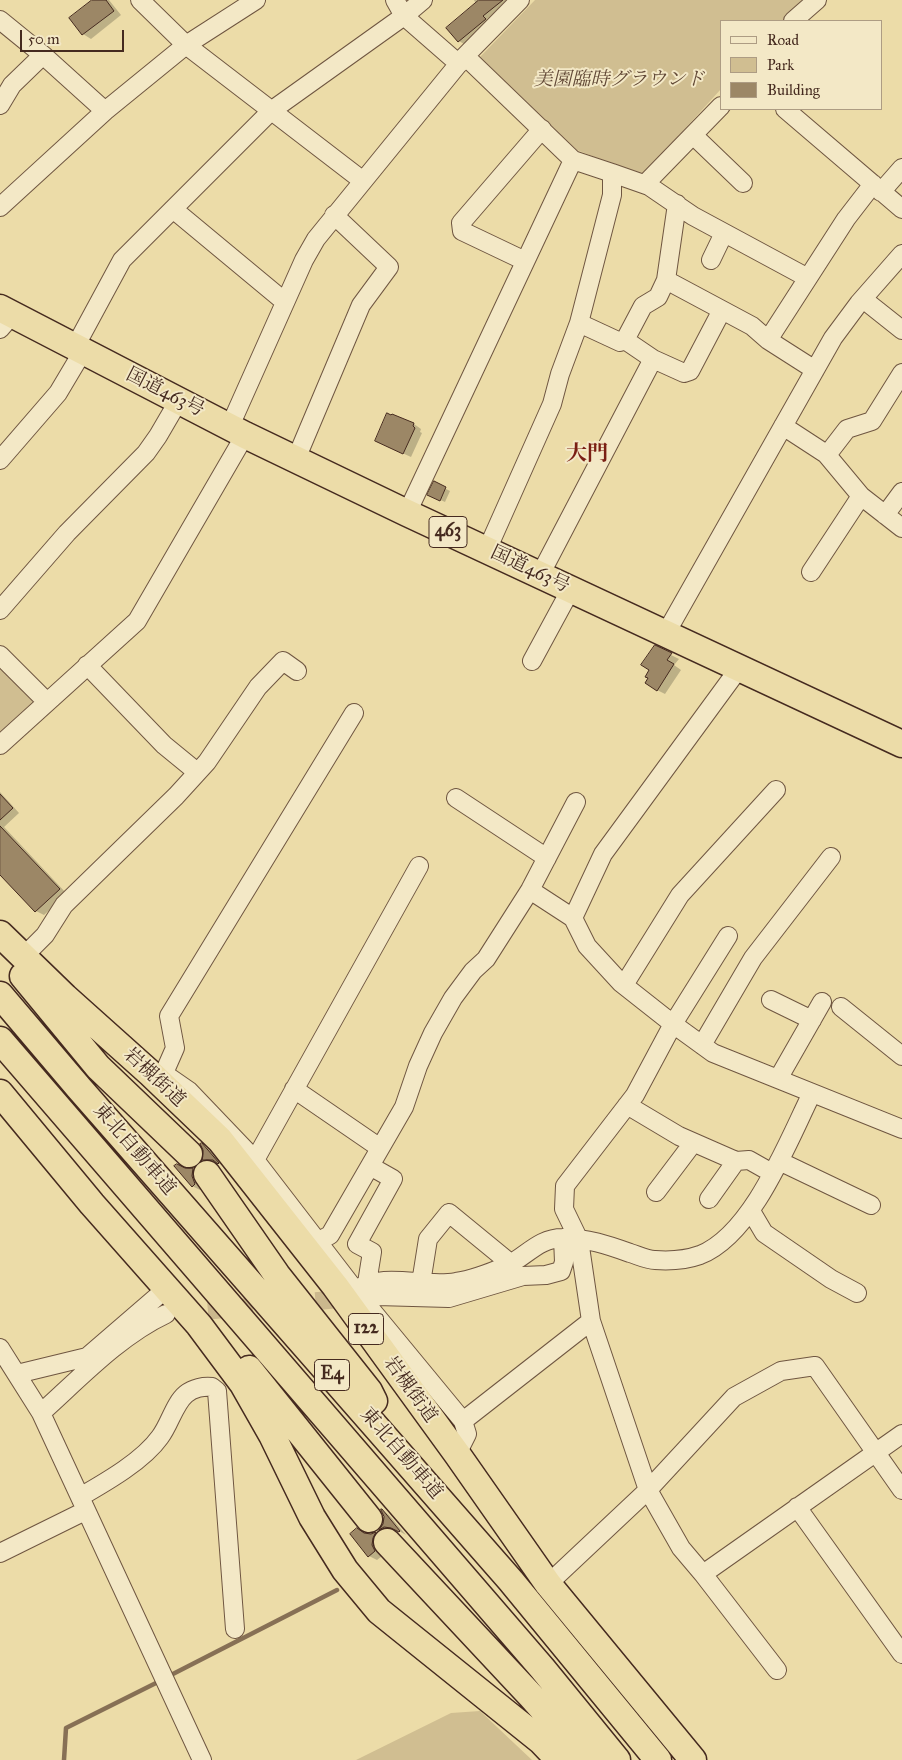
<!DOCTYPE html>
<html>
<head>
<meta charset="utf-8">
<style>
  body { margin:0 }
  #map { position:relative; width:902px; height:1760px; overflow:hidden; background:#ecdca8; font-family:"IM FELL Great Primer",serif }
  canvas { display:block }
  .legend { position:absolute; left:720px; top:20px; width:162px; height:90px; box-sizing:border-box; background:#f3e8c6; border:1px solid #ad9c83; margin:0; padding:6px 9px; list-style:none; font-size:15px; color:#452a1f }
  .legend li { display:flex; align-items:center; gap:10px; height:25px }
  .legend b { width:25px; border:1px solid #ad9c83 }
  .scale { position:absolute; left:20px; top:30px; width:104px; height:22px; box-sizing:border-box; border:2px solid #452a1f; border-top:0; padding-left:6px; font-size:15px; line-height:18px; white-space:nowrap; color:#452a1f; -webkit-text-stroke:4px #f3e8c6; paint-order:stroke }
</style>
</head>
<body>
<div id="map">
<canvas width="902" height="1760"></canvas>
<ul class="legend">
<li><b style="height:6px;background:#f3e8c6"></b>Road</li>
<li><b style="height:14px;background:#d0be91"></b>Park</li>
<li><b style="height:14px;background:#9c8766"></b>Building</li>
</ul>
<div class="scale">50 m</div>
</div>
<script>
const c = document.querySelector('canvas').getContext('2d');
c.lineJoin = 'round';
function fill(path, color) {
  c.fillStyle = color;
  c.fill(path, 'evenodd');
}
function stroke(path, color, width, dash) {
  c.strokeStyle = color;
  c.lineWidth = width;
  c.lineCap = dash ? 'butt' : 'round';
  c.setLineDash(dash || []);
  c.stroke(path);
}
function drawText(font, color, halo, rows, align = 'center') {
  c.font = font + ' "IM FELL Great Primer","Noto Serif JP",serif';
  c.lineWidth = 4;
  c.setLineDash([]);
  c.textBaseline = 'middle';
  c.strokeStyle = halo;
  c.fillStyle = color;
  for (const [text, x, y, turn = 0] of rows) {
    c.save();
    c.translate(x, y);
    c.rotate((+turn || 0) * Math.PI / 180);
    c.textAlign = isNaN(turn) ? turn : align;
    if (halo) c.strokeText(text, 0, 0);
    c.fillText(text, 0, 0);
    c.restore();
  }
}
const green = new Path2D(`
  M535 0H802L783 21H721V89L642 176 577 150 480 57Z
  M0 663 33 697V704L0 734Z
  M480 1711 532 1760H356L451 1713Z`);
const shadow = new Path2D(`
  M94 0H109L121 15 91 39 83 34Z
  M474 0H510L487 19 490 23 464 44 459 41 448 28 476 4Z
  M414 424 421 429 420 432 422 433 411 457 376 441Z
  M434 483 450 491 445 502 434 497Z
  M655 647 679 659 674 665 681 670 665 694 657 690 651 670Z
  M0 792 19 813 4 827 67 894 44 915 36 911 0 873Z
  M202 1145 209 1149 225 1167 220 1164H211L204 1160 205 1150Z
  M185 1170H193L200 1174 203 1188 200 1190 192 1186Z
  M384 1511 389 1515 406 1535 399 1531H392L388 1533 381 1529 384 1524 385 1517Z
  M376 1533 383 1537 382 1556 377 1560 369 1556 366 1535H371Z`);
const stream = new Path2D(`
  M169 1676 337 1590
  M64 1760 66 1728 162 1680`);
const building = new Path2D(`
  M92 0H106L114 11 82 35 69 18Z
  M479 0H503L483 16 486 19 458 42 446 28Z
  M387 413 391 415 392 414 414 423 413 426 415 428 403 454 375 441Z
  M434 481 446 487 440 501 427 495Z
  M655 645 672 653 667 660 674 664 657 691 645 683 648 678 645 677 649 670 641 665Z
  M0 794 13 808 0 820Z
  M0 826 60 889 35 912 0 875Z
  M202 1143 219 1163 218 1164 213 1160H202L203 1150 200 1144Z
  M177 1164 185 1168H193L192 1176 195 1184 192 1187 174 1166Z
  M381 1509H382L400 1531 399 1532 391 1528 384 1527 379 1530 383 1524 384 1517Z
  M357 1528 364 1533 371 1534 376 1532 373 1538 372 1545 375 1551 368 1557 350 1534Z`);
const minorTunnel = new Path2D(`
  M181 1313 352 1298`);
const minor = new Path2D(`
  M140 0 186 45 363 181
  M395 0 404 16 459 64
  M0 20 43 55 105 111
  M793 21 817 0
  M465 56 573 160 612 173V195L579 323 560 374 552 404 487 550
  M0 105 12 85 43 55
  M721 106 649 180V186L693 216 808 278
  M785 109 902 209
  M693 135 743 183
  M612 173 649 186
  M881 192 902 168
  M0 207 105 111 186 45 256 0
  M173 209 285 302
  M711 260 724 233
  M525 261 462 231 461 223 542 129
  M666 280 752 326 768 340 815 370
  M863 299 902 330
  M579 323 620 342 625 340 643 306 658 297 666 280 677 204
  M0 329 12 315
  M625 340 653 359 684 373 690 371 722 310
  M768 340 846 219 873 184
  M75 347 122 260 271 111 404 16 423 0
  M230 426 304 260 316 239 465 56 520 0
  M783 426 826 454 861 496 902 528
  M827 455 847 429 872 421 902 373
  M296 459 361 305 389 267 334 215
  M0 460 58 393 83 351
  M407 513 573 160
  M885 515 902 492
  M811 572 861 496
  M540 575 653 359
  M0 610 67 533 146 453 158 436 179 400
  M666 633 833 338 859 303 902 254
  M0 655 47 702
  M532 661 571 589
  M87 665 164 745 197 772
  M740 667 603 854 573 918 587 946 621 983 673 1024 713 1053 902 1129
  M0 745 137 621 245 435
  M456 798 547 858
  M530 890 573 918
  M728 936 673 1024 635 1095 565 1186 564 1209 579 1240 591 1321 648 1490 681 1548 703 1574 777 1670
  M23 957 45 935 64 905 176 796 207 762 258 687 283 661 297 671
  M624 985 680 895 776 790
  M771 1000 812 1020
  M841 1007 902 1056
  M702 1045 753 958 831 857
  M163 1073 189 1091 255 1160 355 1290 463 1421 467 1434 457 1454
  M164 1073 175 1048 169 1016 354 713
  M778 1079 822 1002
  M294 1089 380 1148
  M627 1105 679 1136 736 1161 749 1160 772 1173
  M255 1160 419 866
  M779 1161 871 1205
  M656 1192 693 1143
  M709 1199 736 1161
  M751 1211 764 1233 831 1279 857 1293
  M317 1242 330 1235 404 1107 418 1066 433 1033 453 998 473 971 486 959 530 890 576 802
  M367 1283 372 1252 357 1244 393 1179 370 1166
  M421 1283 428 1239 449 1213 510 1263
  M355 1290C385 1271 423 1288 456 1282 470 1280 492 1272 506 1266 526 1257 538 1238 563 1238 587 1238 608 1245 630 1253 637 1255 647 1260 655 1260 669 1261 686 1260 700 1255 753 1234 788 1141 812 1093
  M377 1296 449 1298 523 1276 546 1275 561 1271 564 1262 563 1238
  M0 1348 41 1413 202 1760
  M17 1374 87 1357 167 1288
  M41 1413C79 1379 119 1336 166 1314
  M463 1421 591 1321
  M80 1497C106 1482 143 1461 160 1437 170 1424 174 1404 186 1394 193 1388 204 1386 212 1387L217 1391 235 1629
  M797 1507 902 1654
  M0 1553 85 1511
  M703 1574 902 1434
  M548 1584 648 1490 734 1397 781 1371 815 1366 902 1490`);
const highway = new Path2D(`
  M0 308 245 435 407 513 902 744
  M0 934 65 997 151 1074 220 1140 335 1286 457 1454 548 1584 693 1760
  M23 976 98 1067 189 1154
  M0 995 79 1088 511 1581 658 1760
  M0 1040 542 1668 617 1760
  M0 1093 92 1204 199 1325 243 1384 272 1435 312 1517 345 1570 379 1611 541 1741 559 1760
  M207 1174 277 1275 369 1391 374 1401
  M249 1369 369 1519
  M387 1542 531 1696 588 1760`);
const shields = [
  [448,532,38],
  [366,1329,35],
  [332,1375,35]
];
const shieldNames = [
  ["463",448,532],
  ["122",366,1329],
  ["E4",332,1375]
];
const parkNames = [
  ["美園臨時グラウンド",619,80]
];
const streetNames = [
  ["国道463号",165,393,27],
  ["国道463号",530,570,25],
  ["岩槻街道",154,1078,43],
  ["東北自動車道",134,1150,49],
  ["岩槻街道",410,1390,54],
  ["東北自動車道",401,1454,49]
];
const quarterNames = [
  ["大門",587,455]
];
fill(green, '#d0be91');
fill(shadow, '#0003');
stroke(stream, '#877055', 4.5);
fill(building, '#9c8766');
stroke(building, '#452a1f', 1);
stroke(minorTunnel, '#cbb88d', 18, [18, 9]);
stroke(minor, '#6f5641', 20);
stroke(highway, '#452a1f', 29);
stroke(minor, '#f3e8c6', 18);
stroke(highway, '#ecdca8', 26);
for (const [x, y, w] of shields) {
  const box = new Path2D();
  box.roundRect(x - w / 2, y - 15.5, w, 31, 4);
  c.fillStyle = '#f3e8c6';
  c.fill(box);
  stroke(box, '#452a1f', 1);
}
drawText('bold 18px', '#452a1f', null, shieldNames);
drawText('italic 19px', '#614836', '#f3e8c6', parkNames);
drawText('19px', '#452a1f', '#f3e8c6', streetNames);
drawText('bold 21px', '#7a1f14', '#f3e8c6', quarterNames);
</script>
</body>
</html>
